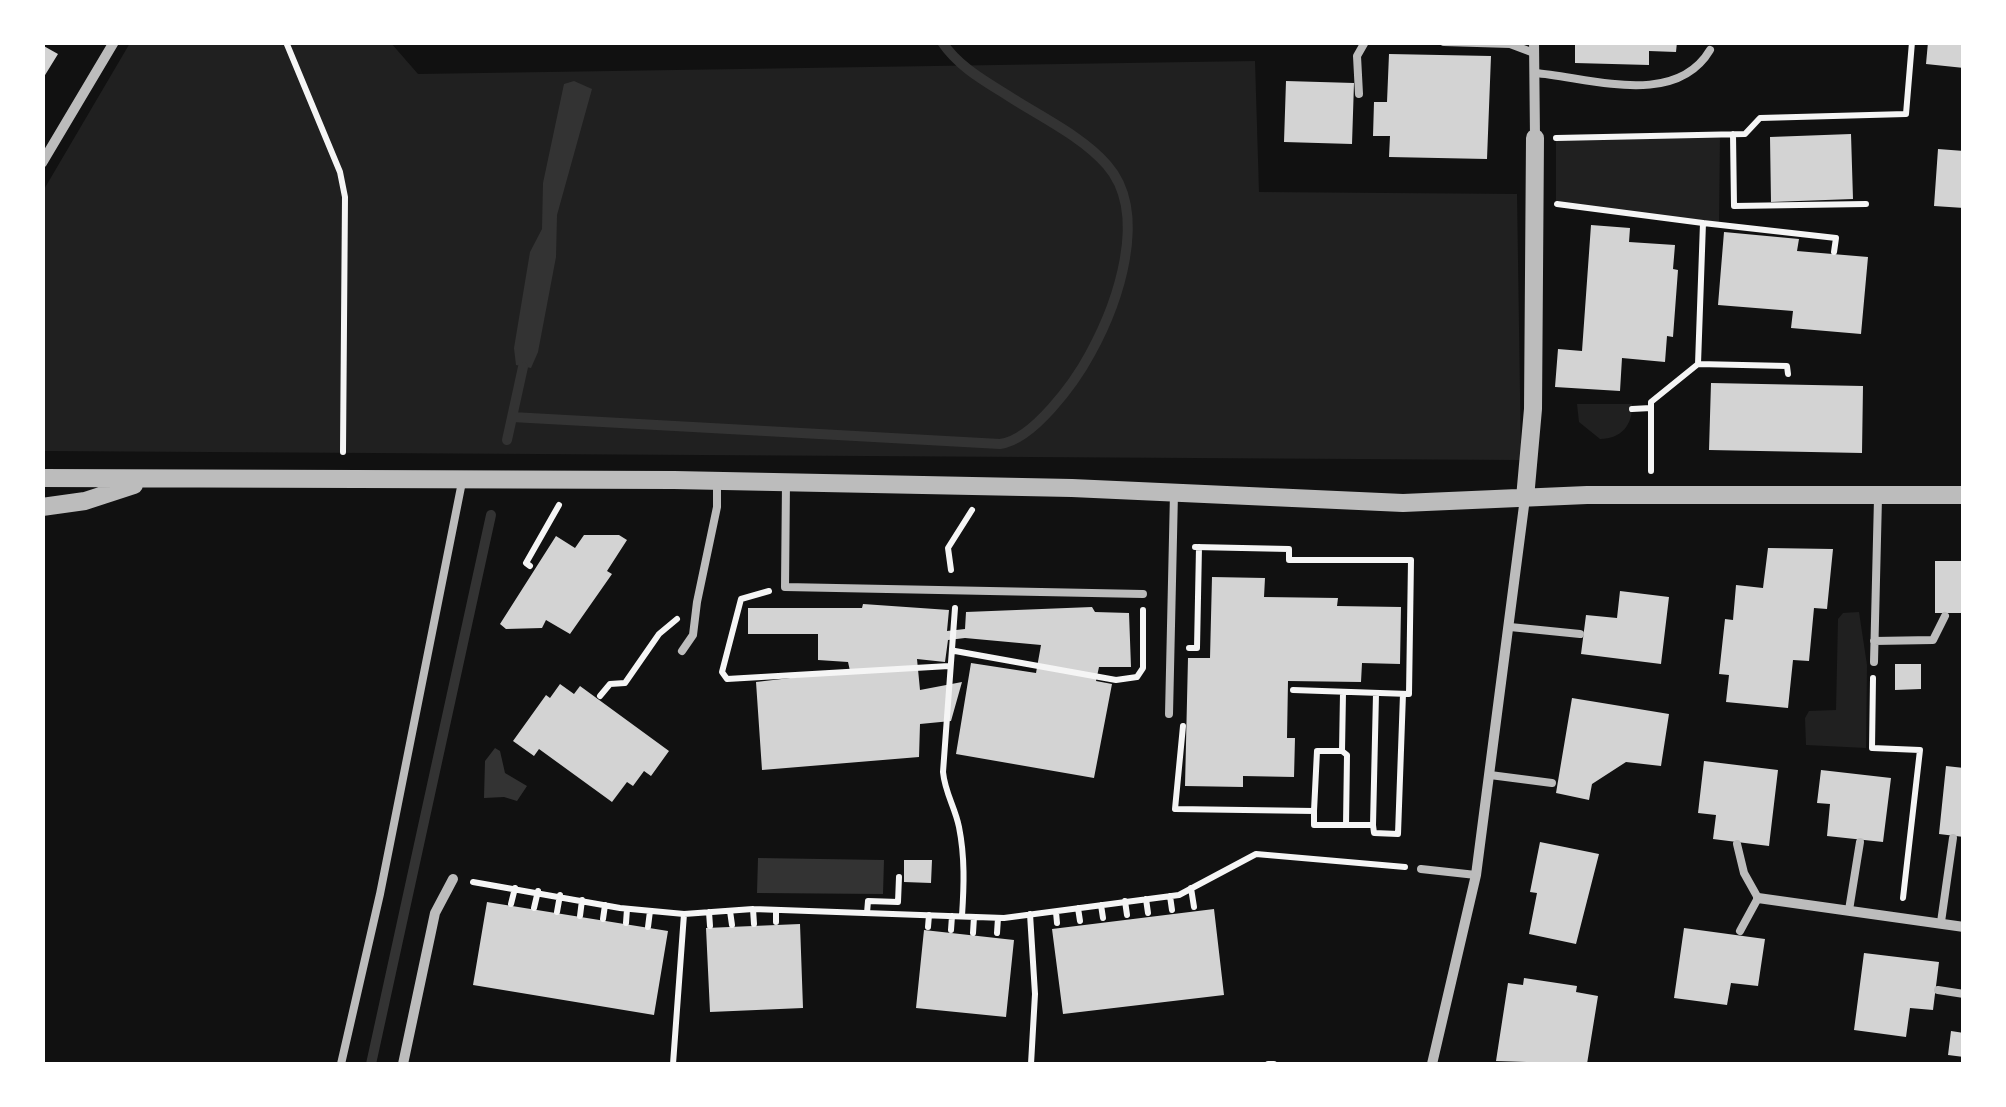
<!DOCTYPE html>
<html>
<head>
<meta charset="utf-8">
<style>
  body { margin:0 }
  #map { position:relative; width:2006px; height:1107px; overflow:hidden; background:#111; font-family:"DM Sans",sans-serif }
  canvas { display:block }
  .frame { position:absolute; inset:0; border:45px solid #fff; pointer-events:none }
</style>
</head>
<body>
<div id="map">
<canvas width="2006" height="1107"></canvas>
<div class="frame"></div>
</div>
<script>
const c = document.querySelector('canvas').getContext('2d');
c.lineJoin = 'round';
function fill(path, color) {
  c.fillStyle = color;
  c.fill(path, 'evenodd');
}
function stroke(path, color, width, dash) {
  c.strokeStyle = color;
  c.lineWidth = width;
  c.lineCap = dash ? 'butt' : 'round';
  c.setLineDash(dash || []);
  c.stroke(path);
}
const green = new Path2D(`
  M130 43H391L418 74 1255 61 1259 192 1517 194 1521 460 43 451V191Z
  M1720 135 1719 222 1556 204V138Z
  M1577 404H1632C1633 425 1621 439 1600 439L1579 422Z
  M1859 612 1867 665 1866 748 1806 745 1805 718 1809 711 1836 710 1838 619 1843 613Z`);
const water = new Path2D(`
  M574 81 592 89 557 215 556 257 538 352 531 368 516 365 514 348 530 252 542 229 543 183 564 84Z
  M495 748 500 751 505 773 527 786 517 801 504 797 484 798 485 761Z
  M758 858 884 860 883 894 757 893Z`);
const stream = new Path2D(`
  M512 417 1000 444C1033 440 1075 382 1090 354 1117 305 1150 214 1107 165 1082 136 1039 116 1007 95 983 80 958 66 942 42
  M507 440 523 367
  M371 1064 491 515`);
const building = new Path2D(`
  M1575 42H1677L1676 52 1649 51V65L1575 63Z
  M1928 42H1964V68L1926 64Z
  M42 45 58 54 42 80Z
  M1389 54 1491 56 1487 159 1389 157 1390 136H1373L1374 102H1387Z
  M1286 81 1354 83 1352 144 1284 142Z
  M1851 134 1853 199 1771 202 1770 137Z
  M1938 149 1964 151V208L1934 206Z
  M1591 225 1630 228 1629 242 1675 245 1673 269 1678 270 1673 337 1667 336 1665 362 1622 358 1620 391 1555 387 1558 349 1582 351Z
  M1724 232 1799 239 1797 251 1868 257 1861 334 1791 328 1793 311 1718 305Z
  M1711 383 1863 386 1862 453 1709 450Z
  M584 535H619L627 540 607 571 612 574 570 634 546 620 542 628 506 629 500 624 556 536 575 548Z
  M1768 548 1833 549 1827 609 1814 608 1809 661 1793 660 1788 708 1726 702 1729 675 1719 674 1725 619 1733 620 1736 585 1763 588Z
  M1935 561H1964V613H1935Z
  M1212 577 1265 578 1264 597 1338 598 1337 606 1401 607 1400 664 1362 663 1361 682 1288 681 1287 738H1295L1294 777 1243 776V787L1185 786 1188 658H1210Z
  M1620 591 1669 597 1661 664 1581 654 1586 615 1617 618Z
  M863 604 949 610 947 631 965 629 966 612 1092 607 1095 612 1129 613 1131 667H1099L1096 681 1112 684 1094 778 956 754 971 663 1036 673 1041 645 965 638 948 640 945 662 917 659 920 690 962 682 951 721 920 724 919 757 762 770 756 682 850 671 848 662 818 660V634H748V608H862Z
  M1895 664H1921V689L1895 690Z
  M560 684 574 694 580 686 669 751 651 776 644 771 633 786 627 782 612 802 539 749 534 756 513 741 546 695 550 698Z
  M1572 698 1669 714 1661 766 1626 762 1592 784 1589 800 1556 793Z
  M1704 761 1778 770 1769 846 1713 839 1716 815 1698 813Z
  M1946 766 1964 768V837L1939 834Z
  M1821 770 1891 778 1883 842 1827 836 1830 804 1817 803Z
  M1540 842 1599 854 1576 944 1529 934 1537 893 1530 892Z
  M904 860H932L931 883 904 882Z
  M487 902 668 931 654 1015 473 985Z
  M1214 909 1224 995 1063 1014 1052 929Z
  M800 924 803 1008 710 1012 706 928Z
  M1684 928 1765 939 1758 986 1731 983 1727 1005 1674 998Z
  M924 930 1014 940 1006 1017 916 1008Z
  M1864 953 1939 962 1933 1010 1910 1008 1906 1037 1854 1030Z
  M1524 978 1577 986 1576 992 1598 996 1587 1064 1496 1061 1508 983 1523 985Z
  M1951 1031 1964 1033V1057L1948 1055Z`);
const path = new Path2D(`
  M286 42 340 172 345 197 343 452
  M1733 134 1734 206 1866 204
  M1556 138 1745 134 1760 118 1906 114 1912 42
  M1557 204 1703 223 1698 364 1651 402V471
  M1703 223 1836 238 1834 252
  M1698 364 1787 366 1788 374
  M1632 409 1651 408
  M1195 547 1289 549V560H1411L1409 694 1293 690
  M530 566 526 563 559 505
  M951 570 948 548 972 510
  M769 591 741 599 722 672 727 679 949 666
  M955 608 943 772C945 793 955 807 959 827 965 857 964 886 962 916
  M1189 648H1197L1199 547
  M955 651 1116 680 1137 677 1143 668V610
  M1873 678 1872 748 1920 750 1903 898
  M600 696 610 684 625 683 659 634 677 619
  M1183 726 1175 809 1314 811 1317 751H1342L1343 693
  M1342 751 1347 755 1346 825
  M1314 811V825H1373L1376 694
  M1373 825 1374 833 1398 834 1403 694
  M473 882 620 908 684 914 753 909 1004 918 1179 895 1256 854 1405 867
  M1191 888 1194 907
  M1170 896 1172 910
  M1146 899 1148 913
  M1125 901 1127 915
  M511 904 515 888
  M1101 905 1103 918
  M534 908 538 891
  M1078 908 1080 921
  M753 909 754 924
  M776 910V922
  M730 911 732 925
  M557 912 560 895
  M709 912 710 926
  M1056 912 1057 923
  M867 913 868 901 898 902 899 877
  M1030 914 1035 994 1031 1064
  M580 916 582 900
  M603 919 605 905
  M626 923 627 909
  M648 927 650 911
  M928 927 929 915
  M951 930 952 916
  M973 933 974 917
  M997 933 998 918
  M673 1064 684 914
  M1268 1064H1274`);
const service = new Path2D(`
  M1444 42 1510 44 1534 53
  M1535 73C1588 77 1675 109 1710 50
  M1359 94 1357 56 1365 42
  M786 482 785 587 1143 594
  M1510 627 1580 634
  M1874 641 1933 640 1945 616
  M682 651 693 635 697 602 717 507V481
  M1874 662 1878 498
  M1169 714 1174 493
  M1490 775 1552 783
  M1737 844 1744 873 1758 898 1740 931
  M1421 869 1476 875
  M1849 910 1860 842
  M1941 922 1953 838
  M1938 990 1964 994
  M341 1064 380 894 462 482`);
const minor = new Path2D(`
  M1534 42 1535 138
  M42 163 114 42
  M1758 898 1964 927
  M403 1064 435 913 453 879
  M1432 1064 1476 875 1525 498`);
const tertiary = new Path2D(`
  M42 478 674 480 1072 488 1403 503 1587 495H1964
  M1525 498 1533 409 1535 138
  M42 507 85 501 134 485`);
fill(green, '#202020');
fill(water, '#333');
stroke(stream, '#333', 10);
fill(building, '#d3d3d3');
stroke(path, '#f5f5f5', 6);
stroke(service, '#bcbcbc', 8);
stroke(minor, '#bcbcbc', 10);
stroke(tertiary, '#bcbcbc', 18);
</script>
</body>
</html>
